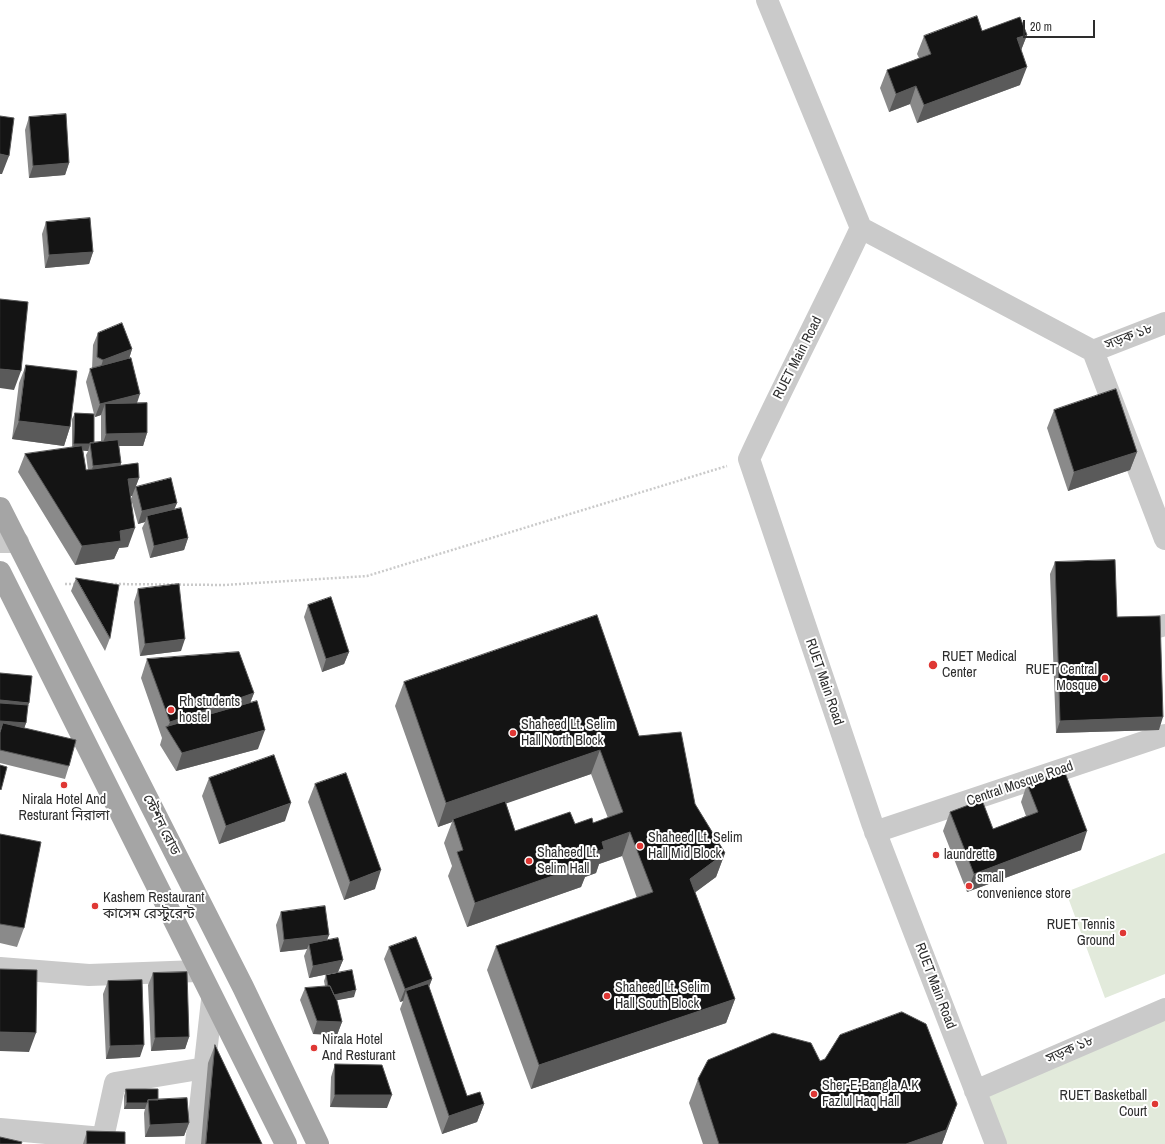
<!DOCTYPE html>
<html>
<head>
<meta charset="utf-8">
<style>
  body { margin:0 }
  #map { position:relative; width:1165px; height:1144px; overflow:hidden; background:#fff; font-family:"Archivo Narrow",sans-serif }
  canvas { display:block }
  .scale { position:absolute; left:1023px; top:20px; width:72px; height:18px; box-sizing:border-box; border:2px solid #2d2d2d; border-top:0; padding-left:5px; font-size:12px; line-height:14px; white-space:nowrap; color:#2d2d2d; -webkit-text-stroke:3px #fff; paint-order:stroke }
</style>
</head>
<body>
<div id="map">
<canvas width="1165" height="1144"></canvas>
<div class="scale">20 m</div>
</div>
<script>
const c = document.querySelector('canvas').getContext('2d');
c.lineJoin = 'round';
function fill(path, color) {
  c.fillStyle = color;
  c.fill(path, 'evenodd');
}
function stroke(path, color, width, dash) {
  c.strokeStyle = color;
  c.lineWidth = width;
  c.lineCap = dash ? 'butt' : 'round';
  c.setLineDash(dash || []);
  c.stroke(path);
}
function drawText(font, color, halo, rows, align = 'center') {
  c.font = font + ' "Archivo Narrow","Noto Sans Bengali",sans-serif';
  c.lineWidth = 4;
  c.setLineDash([]);
  c.textBaseline = 'middle';
  c.strokeStyle = halo;
  c.fillStyle = color;
  for (const [text, x, y, turn = 0] of rows) {
    c.save();
    c.translate(x, y);
    c.rotate((+turn || 0) * Math.PI / 180);
    c.textAlign = isNaN(turn) ? turn : align;
    if (halo) c.strokeText(text, 0, 0);
    c.fillText(text, 0, 0);
    c.restore();
  }
}
const green = new Path2D(`
  M1165 853V974L1105 998 1066 892Z
  M1165 1016V1144H996L975 1091Z`);
const path = new Path2D(`
  M65 584H76
  M111 584 225 585 367 576 727 466`);
const minor = new Path2D(`
  M767 0 861 228 1093 351 1165 539
  M861 228C825 305 785 381 749 459L872 823 996 1144
  M1093 351 1165 323
  M0 542H18
  M1150 629 1165 625
  M875 832 1165 735
  M0 968 89 975 198 971
  M975 1091 1165 1009
  M0 1129 103 1138 115 1083 205 1068
  M196 1144 212 1000`);
const major = new Path2D(`
  M0 508 243 987 318 1144
  M0 572 286 1144`);
const wall = new Path2D(`
  M982 31 1027 35 1021 50 1020 85 917 123 910 104 889 112 880 88 887 70 919 58 917 54 924 36Z
  M29 117 69 163 65 175 29 178 25 130Z
  M46 222 93 252 89 264 45 268 42 234Z
  M98 333 132 349 129 359 137 403 147 433 143 446H119L121 465 139 478 136 486 177 503 174 509 188 538 184 550 150 558 142 528 145 522 138 524 131 499 132 496H130L128 547 119 548 114 559 75 565 18 472 25 454 72 447V419L75 413 94 414 86 382 90 369H92L93 345ZM94 414 95 417 101 415V442L94 443ZM83 450 88 451 86 455 88 470H86Z
  M26 365 70 427 64 446 12 439 19 383Z
  M1054 410 1137 452 1130 470 1068 491 1047 428Z
  M1055 562 1159 730 1056 733 1050 574Z
  M76 578 110 638 105 651 71 591Z
  M138 589 181 651 140 656 134 602Z
  M308 605 349 652 344 664 322 672 304 617Z
  M147 659 254 693 250 703 258 749 176 771 160 745 162 738 141 678Z
  M0 673 27 708 26 723 24 728 69 766 65 779 0 763Z
  M404 682 639 736 695 804 725 853 716 877 695 892 735 999 726 1023 531 1089 487 970 496 946 637 898 622 856 599 864 596 873 585 877 581 887 467 927 448 876 452 866 444 843 452 822 438 827 395 706ZM591 774 608 818 593 823 575 824 515 831 506 803Z
  M209 778 285 821 219 844 202 796Z
  M315 784 375 889 344 900 308 802Z
  M1027 784 1081 850 967 892 943 831 950 812 993 829 1026 816 1021 802Z
  M0 834 24 928 17 947 0 943Z
  M281 912 329 935 327 940 343 960 338 972 309 978 304 956 307 949 280 952 276 925Z
  M389 947 432 979 429 987 467 1096 484 1104 477 1122 442 1134 400 1009 403 1001 400 1002 384 959Z
  M153 973 189 1037 185 1049 151 1051 148 985Z
  M326 975 354 997 336 1000 342 1022 337 1035 313 1034 300 1000 305 988 325 986 324 981Z
  M108 981 140 1057 106 1059 103 994Z
  M215 1045 262 1144H201L208 1063Z
  M820 1061 957 1104 942 1144H703L689 1103 698 1079Z
  M335 1064 387 1108 330 1107 331 1077Z
  M126 1089 158 1100 189 1123 184 1136 145 1137 144 1113 145 1109H124V1096Z
  M87 1131 125 1144H83Z`);
const shadedWall = new Path2D(`
  M1027 35 1020 53 1017 38Z
  M1027 67 1020 85 917 123 924 105Z
  M916 86 910 104 889 112 896 94Z
  M0 154 9 156 2 174H0Z
  M69 163 65 175 29 178 33 166Z
  M93 252 89 264 45 268 49 255Z
  M132 349 128 362 99 373 103 360Z
  M0 369 21 371 14 390 0 388Z
  M140 394 136 406 105 404 101 415 95 417 100 404Z
  M19 421 70 427 64 446 12 439Z
  M147 433 143 446H102L106 434Z
  M74 444H90L88 451 72 450Z
  M1137 452 1130 470 1068 491 1074 472Z
  M121 463 117 476 89 479 93 466Z
  M139 478 132 496 121 497 128 479Z
  M177 503 172 515 147 516 145 522 138 524 142 511Z
  M135 528 128 547 119 548 114 559 75 565 82 546 120 531Z
  M188 538 184 550 150 558 154 546Z
  M185 639 181 651 140 656 145 644Z
  M349 652 344 664 322 672 326 659Z
  M254 693 247 711 167 728 170 722Z
  M0 700 29 703 25 716 0 713Z
  M1163 717 1159 730 1056 733 1060 721Z
  M0 721 26 723 22 735 3 723 0 730Z
  M265 730 258 749 176 771 182 753Z
  M600 750 591 774 453 822V819L452 822 438 827 446 803Z
  M291 803 285 821 219 844 226 826Z
  M1087 831 1081 850 967 892 974 874Z
  M630 832 622 856 599 864 596 873 585 877 581 887 467 927 475 903 587 855 602 842Z
  M725 853 716 877 681 903 690 879Z
  M381 870 375 889 344 900 350 882Z
  M329 935 324 947 309 944 307 949 280 952 284 940Z
  M343 960 338 972 309 978 313 966Z
  M432 979 427 992 406 991 403 1001 400 1002 405 989Z
  M356 990 354 997 328 1002 330 995Z
  M735 999 726 1023 531 1089 539 1065Z
  M317 1021 342 1022 337 1035 313 1034Z
  M0 1032 36 1033 29 1052 0 1051Z
  M189 1037 185 1049 151 1051 155 1038Z
  M144 1045 140 1057 106 1059 110 1046Z
  M335 1095H392L387 1108 330 1107Z
  M127 1103H147L145 1109H124Z
  M484 1104 477 1122 442 1134 449 1116Z
  M957 1104 942 1144H906Z
  M189 1123 184 1136 145 1137 150 1125Z`);
const building = new Path2D(`
  M977 16 982 31 1020 17 1027 35 1017 38 1027 67 924 105 916 86 896 94 887 70 931 54 924 36Z
  M66 114 69 163 33 166 29 117Z
  M0 116 14 118 9 156 0 154Z
  M90 218 93 252 49 255 46 222Z
  M0 299 28 302 21 371 0 369Z
  M122 323 132 349 103 360 97 357 98 333Z
  M131 358 140 394 100 404 90 369Z
  M26 365 77 371 70 427 19 421Z
  M1116 389 1137 452 1074 472 1054 410Z
  M147 403V433L106 434 105 404Z
  M75 413 94 414V443H90V444H74Z
  M118 440 121 463 93 466 90 443Z
  M82 446 86 470 138 463 139 478 128 479 135 528 120 531 121 541 82 546 25 454Z
  M171 478 177 503 142 511 136 487Z
  M181 508 188 538 154 546 147 516Z
  M1115 560 1117 617 1160 616 1163 717 1060 721 1055 562Z
  M76 578 119 585 110 638Z
  M179 584 185 639 145 644 138 589Z
  M331 597 349 652 326 659 308 605Z
  M597 615 639 736 681 732 695 804 725 853 690 879 735 999 539 1065 496 946 653 892 630 832 602 842 604 849 587 855 590 863 475 903 457 852 463 850 453 819 505 801 515 831 570 812 575 824 592 818 593 823 623 812 600 750 446 803 404 682Z
  M239 652 254 693 170 722 147 659Z
  M0 673 32 676 29 703 0 700Z
  M257 701 265 730 182 753 166 727Z
  M0 703 28 705 26 723 0 721Z
  M3 723 76 740 69 766 0 750V733Z
  M274 755 291 803 226 826 209 778Z
  M0 765 7 767 1 790 0 789Z
  M1064 770 1087 831 974 874 950 812 982 800 993 829 1038 812 1027 784Z
  M346 773 381 870 350 882 315 784Z
  M0 834 41 842 24 928 0 924Z
  M325 906 329 935 284 940 281 912Z
  M416 937 432 979 405 989 389 947Z
  M338 938 343 960 313 966 309 944Z
  M0 969 37 970 36 1033 0 1032Z
  M352 970 356 990 334 995 330 986H328L326 975Z
  M187 972 189 1037 155 1038 153 973Z
  M142 980 144 1045 110 1046 108 981Z
  M428 984 467 1096 480 1092 484 1104 449 1116 406 991Z
  M330 986 337 1001 342 1022 317 1021 305 988Z
  M902 1012 926 1024 957 1104 946 1130 906 1144H719L698 1079 708 1060 773 1033 811 1043 820 1061 825 1059 840 1035Z
  M215 1045 262 1144H206Z
  M335 1064 382 1065 392 1095H335Z
  M126 1089H158V1100H148L147 1103H127Z
  M187 1098 189 1123 150 1125 148 1100Z
  M87 1131 125 1132V1144H87Z
  M0 1137 22 1142 21 1144H0Z`);
const markers = [
  [933,665,5,"#df3734"],
  [1105,678,4,"#df3734"],
  [171,710,4,"#df3734"],
  [513,733,4,"#df3734"],
  [64,785,4,"#df3734"],
  [640,846,4,"#df3734"],
  [936,855,4,"#df3734"],
  [529,861,4,"#df3734"],
  [969,886,4,"#df3734"],
  [95,906,4,"#df3734"],
  [1123,933,4,"#df3734"],
  [607,996,4,"#df3734"],
  [314,1048,4,"#df3734"],
  [814,1094,4,"#df3734"],
  [1155,1104,4,"#df3734"]
];
const streetNames = [
  ["সড়ক ১৮",1129,337,-21],
  ["RUET Main Road",798,358,-63],
  ["RUET Main Road",824,682,71],
  ["Central Mosque Road",1020,784,-19],
  ["স্টেশন রোড",161,825,63],
  ["RUET Main Road",935,986,69],
  ["সড়ক ১৮",1070,1050,-24]
];
const poiNames = [
  ["RUET Medical",942,657],
  ["Center",942,673],
  ["RUET Central",1097,670,"right"],
  ["Mosque",1097,686,"right"],
  ["Rh students",179,702],
  ["hostel",179,718],
  ["Shaheed Lt. Selim",521,725],
  ["Hall North Block",521,741],
  ["Nirala Hotel And",64,800,"center"],
  ["Resturant নিরালা",64,816,"center"],
  ["Shaheed Lt. Selim",648,838],
  ["Hall Mid Block",648,854],
  ["Shaheed Lt.",537,853],
  ["Selim Hall",537,869],
  ["laundrette",944,855],
  ["small",977,878],
  ["convenience store",977,894],
  ["Kashem Restaurant",103,898],
  ["কাসেম রেস্টুরেন্ট",103,914],
  ["RUET Tennis",1115,925,"right"],
  ["Ground",1115,941,"right"],
  ["Shaheed Lt. Selim",615,988],
  ["Hall South Block",615,1004],
  ["Nirala Hotel",322,1040],
  ["And Resturant",322,1056],
  ["Sher-E-Bangla A.K",822,1086],
  ["Fazlul Haq Hall",822,1102],
  ["RUET Basketball",1147,1096,"right"],
  ["Court",1147,1112,"right"]
];
fill(green, '#e2eadb');
stroke(path, '#cacaca', 2.5, [2, 2]);
stroke(minor, '#cacaca', 22);
stroke(major, '#a5a5a5', 22);
fill(wall, '#8a8a8a');
fill(shadedWall, '#5a5a5a');
fill(building, '#141414');
stroke(building, '#5a5a5a', 1);
for (const [x, y, r, color] of markers) {
  const dot = new Path2D();
  dot.arc(x, y, r, 0, 2 * Math.PI);
  c.fillStyle = color;
  c.fill(dot);
  stroke(dot, '#fff', 1.5);
}
drawText('14px', '#2d2d2d', '#fff', streetNames);
drawText('14px', '#2d2d2d', '#fff', poiNames, 'left');
</script>
</body>
</html>
